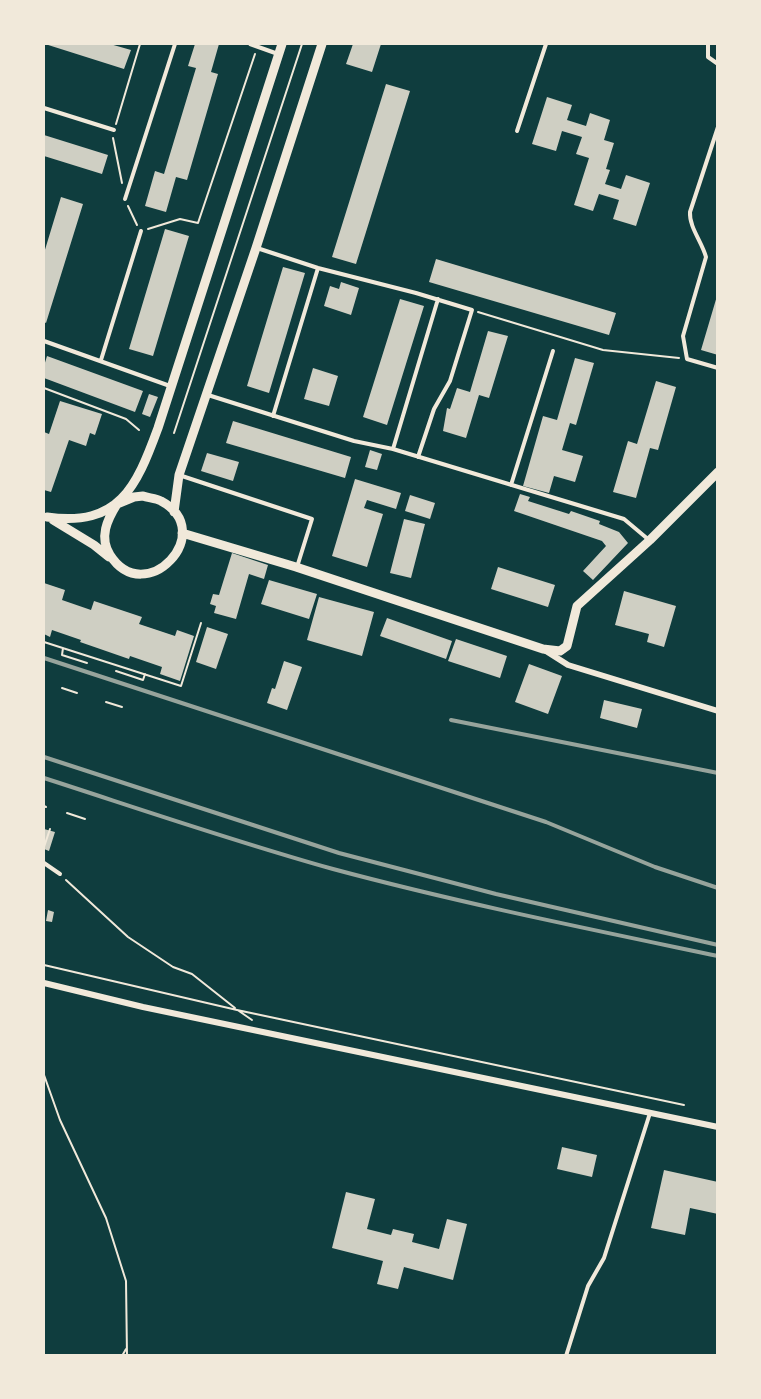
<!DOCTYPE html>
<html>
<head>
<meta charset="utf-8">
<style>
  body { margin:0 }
  #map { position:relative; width:761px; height:1399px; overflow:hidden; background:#0f3d3e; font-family:"PT Sans",sans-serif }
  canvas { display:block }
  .frame { position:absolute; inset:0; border:45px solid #f1e9da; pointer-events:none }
</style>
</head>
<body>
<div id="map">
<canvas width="761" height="1399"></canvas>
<div class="frame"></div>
</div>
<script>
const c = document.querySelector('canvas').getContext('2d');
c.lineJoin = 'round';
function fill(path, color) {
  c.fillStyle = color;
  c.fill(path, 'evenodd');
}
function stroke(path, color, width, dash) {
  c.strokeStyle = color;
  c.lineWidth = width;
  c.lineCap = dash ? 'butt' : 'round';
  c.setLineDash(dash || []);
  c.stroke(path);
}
const building = new Path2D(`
  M45 44H110L131 50 124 69Z
  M195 44H219L211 72 218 74 187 180 176 177 166 212 145 206 155 171 164 174 196 68 188 66Z
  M353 44H381L372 72 346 64Z
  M386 84 410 91 356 264 332 257Z
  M547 97 572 105 567 120 586 126 590 113 610 120 604 140 614 143 606 169 610 170 605 184 621 189 626 175 650 183 636 226 613 219 619 200 599 194 593 211 574 205 589 158 576 154 582 137 562 131 556 151 532 144Z
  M44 135 108 155 102 174 44 156Z
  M61 197 83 204 46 323 44 322V253Z
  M165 229 189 236 153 356 129 349Z
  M436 259 616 313 609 335 429 282Z
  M283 267 305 273 269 393 247 386Z
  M341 282 359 288 351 315 324 306 330 286 339 289Z
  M717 296H718V355L701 350Z
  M400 299 424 306 387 425 363 417Z
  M488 331 508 336 489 398 479 395 466 438 443 431 447 408 450 409 457 388 470 392Z
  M47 356 143 391 135 412 44 378V366Z
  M575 358 594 363 576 425 570 423 562 450 583 456 575 482 554 476 549 493 523 486 543 416 557 420Z
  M313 368 338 376 329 406 304 399Z
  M656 381 676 387 658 450 650 448 636 498 613 492 628 441 637 444Z
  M149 394 158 397 150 417 142 414Z
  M60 401 102 414 95 435 90 433 86 446 69 440 51 492 44 490V432L49 434Z
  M233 421 351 457 345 478 226 443Z
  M370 450 382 454 377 470 365 467Z
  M207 453 239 462 233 481 201 471Z
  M355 479 401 493 396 509 367 500 364 508 383 514 367 567 332 556Z
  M520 494 530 497 528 501 569 514 571 511 600 521 599 524 619 532 628 543 593 580 583 571 606 546 602 541 514 511Z
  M410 495 435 503 430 519 405 511Z
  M404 519 425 524 411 578 390 573Z
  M232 553 268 565 264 579 249 574 236 619 214 613 216 606 210 604 213 594 219 595Z
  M498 567 555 585 548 607 491 589Z
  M269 580 317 594 309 619 261 604Z
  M44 583 65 590 62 600 91 610 94 601 142 617 139 624 175 636 177 630 194 636 180 681 160 674 162 667 130 656 129 659 80 642 81 640 52 630 50 637 44 634Z
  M624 591 676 606 664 647 647 642 649 634 615 625Z
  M319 597 374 612 362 656 307 640Z
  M387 618 452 641 446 659 380 636Z
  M207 627 228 634 216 669 196 662Z
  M456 639 507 656 500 678 448 661Z
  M284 661 302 667 287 710 267 703 272 688 275 689Z
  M529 664 562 676 548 714 515 702Z
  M604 700 642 709 637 728 600 718Z
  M44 829 55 832 49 851 44 849Z
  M48 910 54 912 52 922 46 921Z
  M562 1147 597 1155 592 1177 557 1169Z
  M664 1170 718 1182V1214L690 1208 685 1235 651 1228Z
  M346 1192 375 1199 367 1229 391 1235 393 1229 414 1234 412 1242 439 1249 447 1219 467 1224 453 1280 404 1267 398 1289 377 1284 383 1261 332 1248Z`);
const path = new Path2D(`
  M116 124 140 44
  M113 138 122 183
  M128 206 137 225
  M148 229 180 219 198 223 255 54
  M478 312 603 350 679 358
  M44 388 126 419 139 430
  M174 433 302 44
  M44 642 181 686 201 623
  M63 648 62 655 87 663
  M116 671 143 680 145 674
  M62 688 77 693
  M106 702 122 707
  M44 806 46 807
  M67 813 85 819
  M44 847 50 829
  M66 880 128 937 173 967 192 974 235 1008
  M44 965 237 1010 684 1105
  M239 1011 252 1020
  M44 1075 60 1120 106 1218 126 1281 127 1356
  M122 1356 126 1349`);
const service = new Path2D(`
  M250 44 278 54
  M708 44V57L718 64
  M44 108 114 130
  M718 127 690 212C689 227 702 242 706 257L683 336 687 359 718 368
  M517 131 546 44
  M125 199 175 44
  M257 248 318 268 416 293 472 310 450 381 434 409 418 457
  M44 341 170 386
  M101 360 141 231
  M208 395 354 441 393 449 624 519 649 540
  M273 416 318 268
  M393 449 438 299
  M179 475 312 519 297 567
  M511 485 553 351
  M44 863 60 874
  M566 1356 588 1286 604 1258 650 1113`);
const minor = new Path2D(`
  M546 651 568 665 718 711
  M44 983 143 1007 718 1127`);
const tertiary = new Path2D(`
  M143 496C148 498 156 498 161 501 219 532 145 610 110 555 99 537 107 520 117 504L134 497Z
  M174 512 179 475 256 248 322 44
  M47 517C119 527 136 488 158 428L282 44
  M53 520 94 545 109 557
  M182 533 296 567 543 649 560 651 567 646 577 606 650 540 718 472`);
const rail = new Path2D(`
  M44 658 546 822 655 867 718 888
  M451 720 718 773
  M44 757 339 853 496 894 718 945
  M44 778C140 809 236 842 333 869 460 903 589 929 718 956`);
fill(building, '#cfcfc3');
stroke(path, '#f1e9da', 2);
stroke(service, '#f1e9da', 4);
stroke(minor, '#f1e9da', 6);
stroke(tertiary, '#f1e9da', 9);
stroke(rail, '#97a49c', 4);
</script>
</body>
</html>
